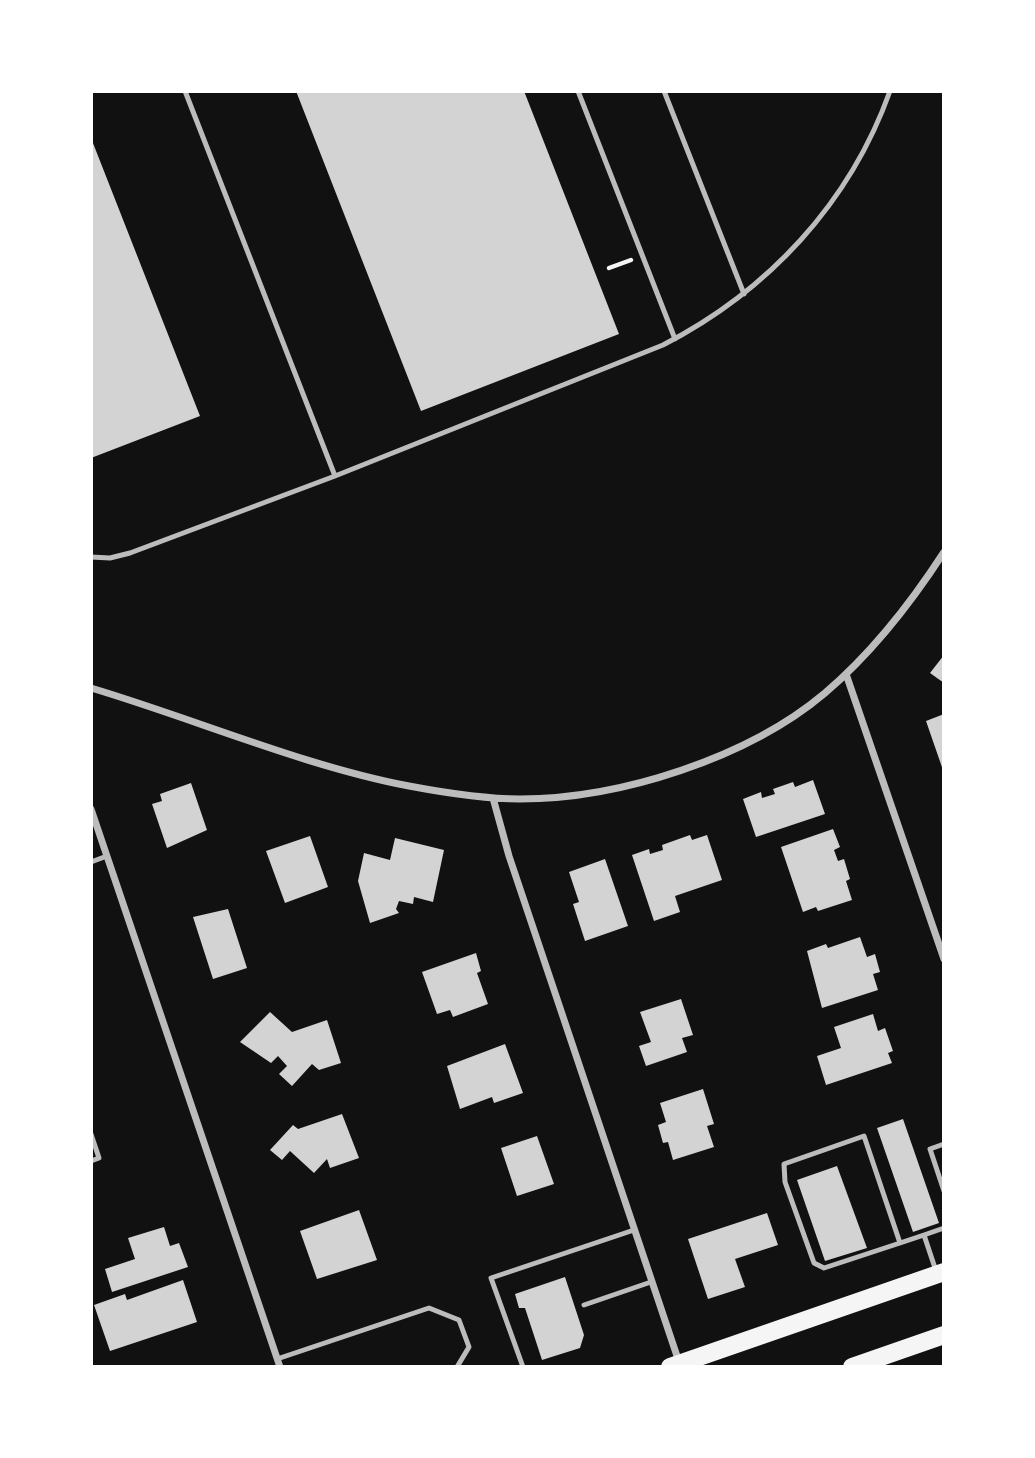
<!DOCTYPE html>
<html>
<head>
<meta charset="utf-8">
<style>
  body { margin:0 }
  #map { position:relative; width:1035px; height:1458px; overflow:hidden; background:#111; font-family:Mulish,sans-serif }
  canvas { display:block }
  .frame { position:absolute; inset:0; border:93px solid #fff; pointer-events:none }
</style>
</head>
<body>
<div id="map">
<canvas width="1035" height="1458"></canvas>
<div class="frame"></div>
</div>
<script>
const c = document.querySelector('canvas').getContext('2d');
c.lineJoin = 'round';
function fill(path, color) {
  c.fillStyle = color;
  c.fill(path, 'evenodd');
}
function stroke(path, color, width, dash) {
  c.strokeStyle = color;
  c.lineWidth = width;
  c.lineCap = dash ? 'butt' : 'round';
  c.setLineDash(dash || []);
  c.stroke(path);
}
const building = new Path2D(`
  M296 91H524L619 334 421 411Z
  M91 138 200 416 91 458Z
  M944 655V683L930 673Z
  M944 714V773L926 721Z
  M813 780 825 814 756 837 743 799 761 792 762 798 775 794 773 789 793 782 795 787Z
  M191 783 207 830 167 848 152 804 162 801 160 794Z
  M833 829 840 847 834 850 838 861 844 859 850 879 846 881 852 900 818 911 816 907 803 912 781 847Z
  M690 835 692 840 707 835 722 880 675 896 680 912 654 921 632 855 649 849 650 854 663 850 662 845Z
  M310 836 328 887 285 903 266 851Z
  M395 838 444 850 433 902 414 897 413 904 399 901 396 909 399 913 370 923 358 881 364 853 390 860Z
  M605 859 628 926 585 941 573 904 579 902 569 872Z
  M228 909 247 968 213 979 193 917Z
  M860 937 867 957 875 954 880 972 873 974 878 990 822 1008 807 951 826 944 828 948Z
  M476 953 481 971 477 973 488 1004 453 1017 450 1010 437 1014 422 972Z
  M681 999 693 1035 682 1038 687 1052 646 1066 639 1046 651 1042 640 1012Z
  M270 1012 292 1032 327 1020 341 1063 319 1070 312 1064 292 1086 279 1074 287 1066 278 1056 271 1063 240 1042Z
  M873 1014 878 1031 885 1028 893 1051 888 1053 892 1063 826 1085 817 1056 841 1048 834 1027Z
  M505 1044 523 1093 494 1103 492 1097 460 1109 447 1066Z
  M703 1089 714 1124 707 1126 714 1147 673 1160 668 1142 663 1143 658 1125 666 1122 660 1103Z
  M342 1114 359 1158 330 1168 327 1159 314 1173 290 1151 282 1160 270 1150 293 1125 298 1129Z
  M903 1119 939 1223 913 1232 877 1128Z
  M537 1136 554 1184 517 1196 501 1148Z
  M837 1166 867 1248 825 1261 797 1180Z
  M359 1210 377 1260 317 1279 300 1231Z
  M767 1213 778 1245 735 1259 745 1287 708 1299 688 1239Z
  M164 1227 170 1246 179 1243 188 1267 112 1292 105 1269 135 1259 128 1238Z
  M565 1277 584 1335 580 1348 542 1360 525 1308H519L515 1294Z
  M183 1280 197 1322 110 1351 94 1305 125 1294 127 1300Z`);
const path = new Path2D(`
  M609 268 631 260`);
const service = new Path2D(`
  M185 91 335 476
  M578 91 675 339
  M664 91 744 294
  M91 557 110 558 130 553 335 476 663 345C768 291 850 203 890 91
  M91 862 107 856
  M91 1134 99 1158 91 1161
  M944 1144 930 1149 944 1191
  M900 1243 824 1268 814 1263 785 1182 784 1164 864 1136 900 1243 924 1235
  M936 1271 924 1235 944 1228
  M584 1305 651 1282
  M277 1359 429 1308 459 1320 469 1347 457 1367
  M523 1367 491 1278 634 1230`);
const minor = new Path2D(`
  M846 674 944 959
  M91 688C195 719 304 766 409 786 446 793 483 799 520 799 620 799 748 758 825 693 872 653 911 603 944 552
  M493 798 509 856 679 1362
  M91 809 280 1367`);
const primary = new Path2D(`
  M670 1367 944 1272
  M852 1367 944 1335`);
fill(building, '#d3d3d3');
stroke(path, '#f5f5f5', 4.5);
stroke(service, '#bcbcbc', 5);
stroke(minor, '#bcbcbc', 7);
stroke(primary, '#f5f5f5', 18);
</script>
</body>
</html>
